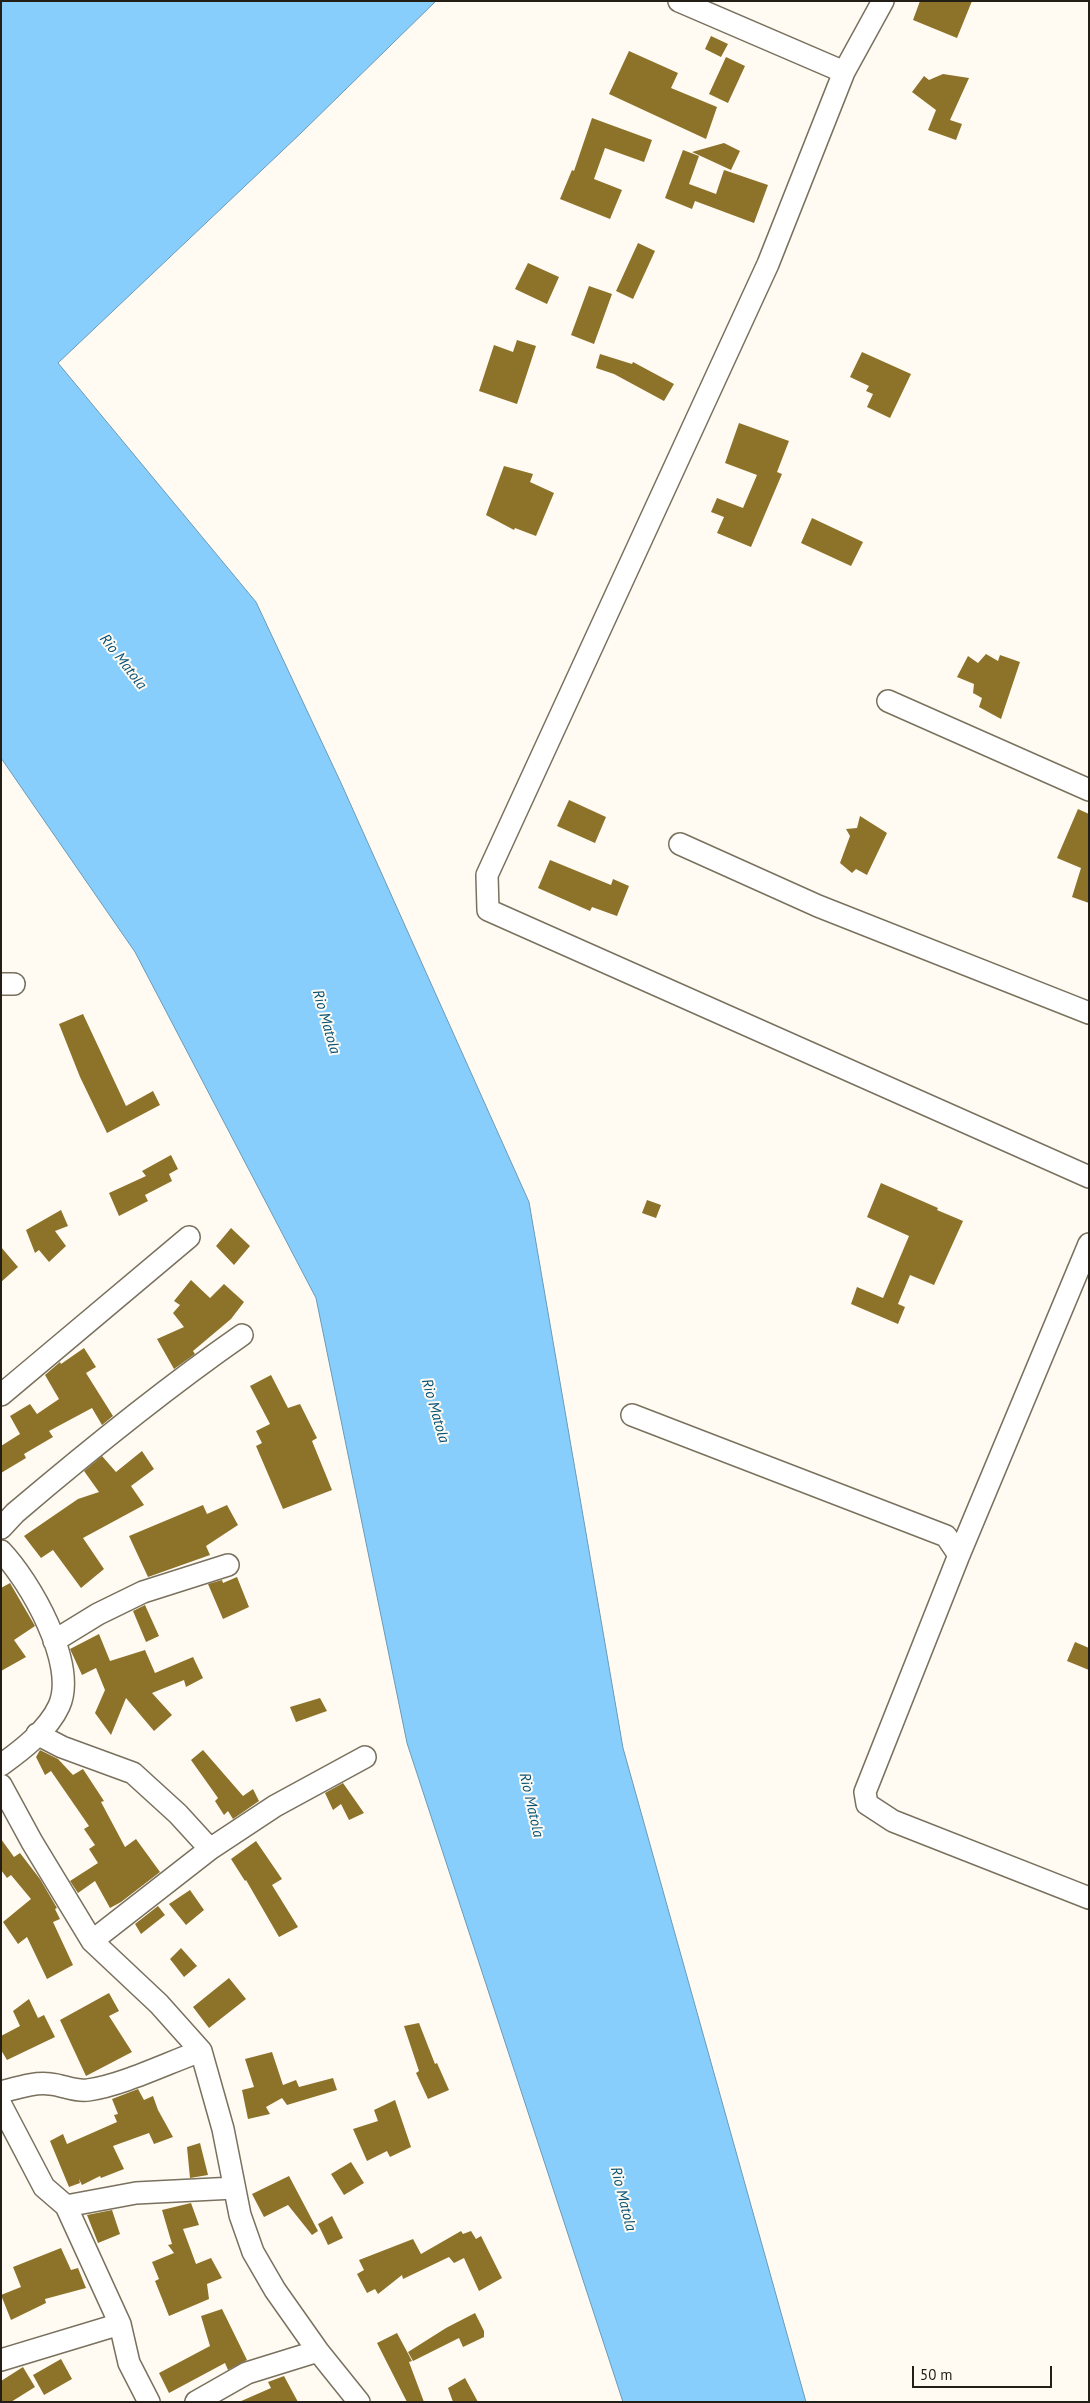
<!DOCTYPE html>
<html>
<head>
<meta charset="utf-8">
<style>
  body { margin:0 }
  #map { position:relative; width:1090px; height:2403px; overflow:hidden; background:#fffbf2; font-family:"PT Sans",sans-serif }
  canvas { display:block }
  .frame { position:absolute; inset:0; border:2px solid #231f17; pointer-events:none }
  .scale { position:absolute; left:912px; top:2366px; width:140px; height:22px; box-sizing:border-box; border:2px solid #231f17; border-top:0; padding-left:6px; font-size:15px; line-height:18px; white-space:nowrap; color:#231f17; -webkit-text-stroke:4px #fffbf2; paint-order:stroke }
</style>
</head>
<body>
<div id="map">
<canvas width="1090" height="2403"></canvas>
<div class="frame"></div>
<div class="scale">50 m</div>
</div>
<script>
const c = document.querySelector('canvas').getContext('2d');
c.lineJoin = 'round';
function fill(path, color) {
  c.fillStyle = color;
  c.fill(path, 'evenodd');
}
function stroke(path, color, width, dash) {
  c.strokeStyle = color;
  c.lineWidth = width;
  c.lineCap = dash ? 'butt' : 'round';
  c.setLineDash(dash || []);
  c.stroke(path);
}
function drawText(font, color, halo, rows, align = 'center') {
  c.font = font + ' "PT Sans",sans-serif';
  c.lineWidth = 4;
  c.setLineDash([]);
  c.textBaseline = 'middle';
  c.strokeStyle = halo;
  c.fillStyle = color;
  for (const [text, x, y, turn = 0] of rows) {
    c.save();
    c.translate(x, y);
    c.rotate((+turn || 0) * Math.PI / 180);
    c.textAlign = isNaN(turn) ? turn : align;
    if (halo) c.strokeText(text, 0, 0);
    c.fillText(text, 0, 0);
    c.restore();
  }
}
const water = new Path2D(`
  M1 1H436L300 134 58 363 256 602 341 783 529 1202 623 1748 806 2402H623L407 1743 316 1298 135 952 1 758Z`);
const building = new Path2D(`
  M920 1H972L957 38 913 20Z
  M711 36 728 44 721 57 705 49Z
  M629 51 678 73 671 88 717 107 706 139 609 94Z
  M726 57 745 66 728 103 709 94Z
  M943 74 969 78 950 120 962 124 956 140 928 130 936 110 912 92 924 76 929 80Z
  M592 118 652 140 644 162 605 148 594 179 622 190 610 219 560 199 572 170 574 171Z
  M724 143 740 151 731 170 692 152Z
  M683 150 699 156 689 184 716 194 724 170 768 185 754 223 695 201 692 209 665 198Z
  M638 243 655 251 633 299 616 291Z
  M528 263 559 277 547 304 515 289Z
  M589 286 612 294 594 344 571 335Z
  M517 340 536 346 517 404 479 391 494 345 513 352Z
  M862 352 911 374 890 418 867 407 873 394 866 391 869 386 850 377Z
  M600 354 632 364 633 362 674 384 664 401 614 374 596 368Z
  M739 423 789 441 777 472 782 474 751 547 717 533 724 517 711 512 717 498 743 508 757 475 725 463Z
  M504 466 533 474 530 482 554 493 536 536 515 528 514 530 486 515Z
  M812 518 863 542 851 566 801 543Z
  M986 654 998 661 1000 655 1020 662 1001 719 979 707 982 698 973 693 974 684 957 677 968 656 978 663Z
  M569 800 606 817 595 843 557 826Z
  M1078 809 1089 814V903L1072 897 1081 868 1057 858Z
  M860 816 887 833 867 875 856 869 852 873 840 863 850 836 846 829 857 828Z
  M550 860 611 885 613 879 629 886 617 916 592 907 590 911 538 888Z
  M83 1014 126 1106 153 1091 160 1105 107 1133 80 1077 59 1024Z
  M171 1155 178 1169 169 1174 172 1181 145 1195 148 1201 119 1216 109 1193 146 1176 142 1171Z
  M881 1183 938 1208 937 1210 963 1221 934 1285 910 1275 898 1304 905 1307 898 1324 851 1304 857 1287 883 1298 909 1236 867 1217Z
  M647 1200 661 1205 656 1218 642 1213Z
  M61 1210 68 1226 55 1231 66 1246 49 1262 39 1250 35 1253 26 1230Z
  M231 1228 250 1246 234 1265 216 1246Z
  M1 1247 18 1267 1 1282Z
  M191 1280 210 1298 224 1284 244 1302 231 1319 193 1351 195 1354 174 1369 157 1339 184 1327 173 1313 180 1305 174 1301Z
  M84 1348 96 1367 86 1373 113 1416 102 1425 92 1408 49 1431 53 1437 24 1454 26 1458 1 1473V1446L20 1434 10 1416 30 1404 37 1414 59 1399 45 1375 60 1362 61 1364Z
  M271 1375 288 1408 300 1404 317 1438 312 1441 332 1490 283 1509 256 1446 262 1443 256 1431 270 1424 250 1386Z
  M142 1451 154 1469 131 1486 144 1505 83 1538 104 1569 81 1588 53 1550 41 1558 24 1536 78 1499 99 1492 84 1471 102 1456 116 1472Z
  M203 1505 207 1514 227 1505 238 1525 206 1546 210 1555 148 1577 129 1536Z
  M237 1577 249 1607 223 1619 208 1584 222 1580 223 1583Z
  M10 1583 35 1626 14 1640 26 1657 1 1671V1588Z
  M145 1605 159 1636 146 1642 133 1611Z
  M99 1634 110 1661 145 1650 155 1673 193 1657 203 1678 186 1687 184 1680 152 1693 172 1715 154 1731 126 1698 111 1735 95 1713 105 1690 96 1668 82 1675 70 1649Z
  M1075 1642 1089 1648V1670L1067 1661Z
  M320 1698 327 1711 296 1722 290 1707Z
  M40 1750 58 1759 73 1775 83 1769 104 1801 101 1802 125 1847 136 1839 160 1872 121 1902 110 1908 95 1881 78 1893 70 1881 98 1863 89 1849 95 1845 84 1829 89 1826 51 1771 45 1775 36 1757Z
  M203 1750 243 1796 253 1789 259 1801 233 1819 228 1811 224 1815 215 1801 218 1798 191 1760Z
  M343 1783 364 1813 349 1820 341 1804 333 1810 325 1793Z
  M1 1839 14 1857 20 1853 40 1879 57 1908 55 1909 60 1919 53 1922 73 1965 47 1979 27 1937 18 1944 3 1922 31 1899 11 1875 7 1878 1 1870Z
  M256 1841 282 1879 272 1885 298 1927 279 1937 246 1880 245 1881 231 1859Z
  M190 1890 204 1910 186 1925 169 1904Z
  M158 1906 165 1915 141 1934 135 1924Z
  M181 1948 197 1966 184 1977 170 1959Z
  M229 1978 246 1999 209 2028 193 2007Z
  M109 1993 119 2011 109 2016 132 2052 86 2076 60 2020Z
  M29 1999 38 2018 44 2015 55 2037 7 2060 1 2050V2036L20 2026 13 2011Z
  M419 2023 435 2064 437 2063 449 2090 428 2099 416 2073 419 2071 404 2026Z
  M272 2052 283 2085 296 2080 299 2087 333 2078 337 2090 287 2105 282 2098 266 2107 270 2114 248 2119 242 2090 254 2087 245 2059Z
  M138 2089 144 2100 153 2096 158 2110 173 2137 154 2144 149 2133 113 2146 124 2169 101 2178 100 2176 82 2185 79 2179 80 2183 69 2187 50 2141 63 2134 67 2144 117 2122 114 2115 118 2114 112 2099Z
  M395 2100 411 2147 390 2157 387 2151 367 2161 353 2129 378 2121 374 2110Z
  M200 2143 208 2175 190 2178 187 2147Z
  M351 2162 364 2183 344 2195 331 2174Z
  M289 2176 318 2231 312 2235 288 2205 264 2217 252 2194Z
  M191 2203 199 2225 183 2229 196 2264 211 2258 222 2278 207 2284 209 2299 169 2316 155 2281 159 2279 152 2262 174 2253 168 2245 172 2244 162 2210Z
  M112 2210 120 2234 98 2243 87 2215Z
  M332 2216 343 2238 328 2245 318 2224Z
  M461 2231 463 2234 471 2231 476 2239 481 2236 502 2278 479 2291 464 2258 454 2263 449 2257 403 2279 402 2275 378 2294 375 2289 367 2293 357 2274 364 2270 359 2260 413 2239 421 2254Z
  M61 2248 71 2270 78 2268 86 2288 45 2299 46 2303 11 2320 1 2295 21 2287 13 2267Z
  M222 2309 247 2360 228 2370 225 2363 169 2393 159 2373 210 2346 201 2316Z
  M475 2313 484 2331V2337L463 2347 459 2338 413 2361 408 2352 446 2328Z
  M397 2333 412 2361 409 2362 424 2402H407L377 2343Z
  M61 2359 72 2379 44 2395 33 2375Z
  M23 2367 35 2387 11 2402H1V2381Z
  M284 2376 298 2402H239L271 2388 268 2382Z
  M465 2378 478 2402H453L448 2388Z`);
const street = new Path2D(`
  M679 1 844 72
  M883 1 844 72 768 264 487 875 488 910 1089 1177
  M888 701 1089 790
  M680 844 818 906 1089 1013
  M1 984H14
  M1089 1244 959 1555 865 1792 867 1804 893 1821 1089 1898
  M1 1395 189 1237
  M632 1415 946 1536 959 1555
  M1 1528 15 1513C88 1451 163 1390 242 1335
  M1 1551C29 1580 78 1664 59 1706 48 1730 22 1750 1 1765
  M54 1641 98 1614 143 1592 228 1565
  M37 1734 62 1747 133 1773 178 1814 210 1849
  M1 1785 32 1842 92 1941 159 2004 201 2051 223 2129 240 2215 253 2252 275 2290 318 2351 359 2402
  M92 1941 210 1849 275 1806 365 1757
  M1 2092C17 2088 34 2082 50 2084 63 2085 75 2092 88 2090 123 2085 167 2063 201 2051
  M1 2105 44 2187 66 2206 120 2324 129 2363 149 2402
  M66 2206 136 2193 234 2188
  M1 2360 120 2324
  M196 2402 247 2373 318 2351`);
const waterNames = [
  ["Rio Matola",123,662,52],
  ["Rio Matola",326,1022,74],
  ["Rio Matola",435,1411,74],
  ["Rio Matola",531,1805,77],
  ["Rio Matola",623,2199,76]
];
fill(water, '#88cefc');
stroke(water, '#6a9ab7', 1);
fill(building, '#8d722a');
stroke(street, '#79715e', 24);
stroke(street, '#fff', 21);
drawText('italic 15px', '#075277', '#fffbf2', waterNames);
</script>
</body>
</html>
